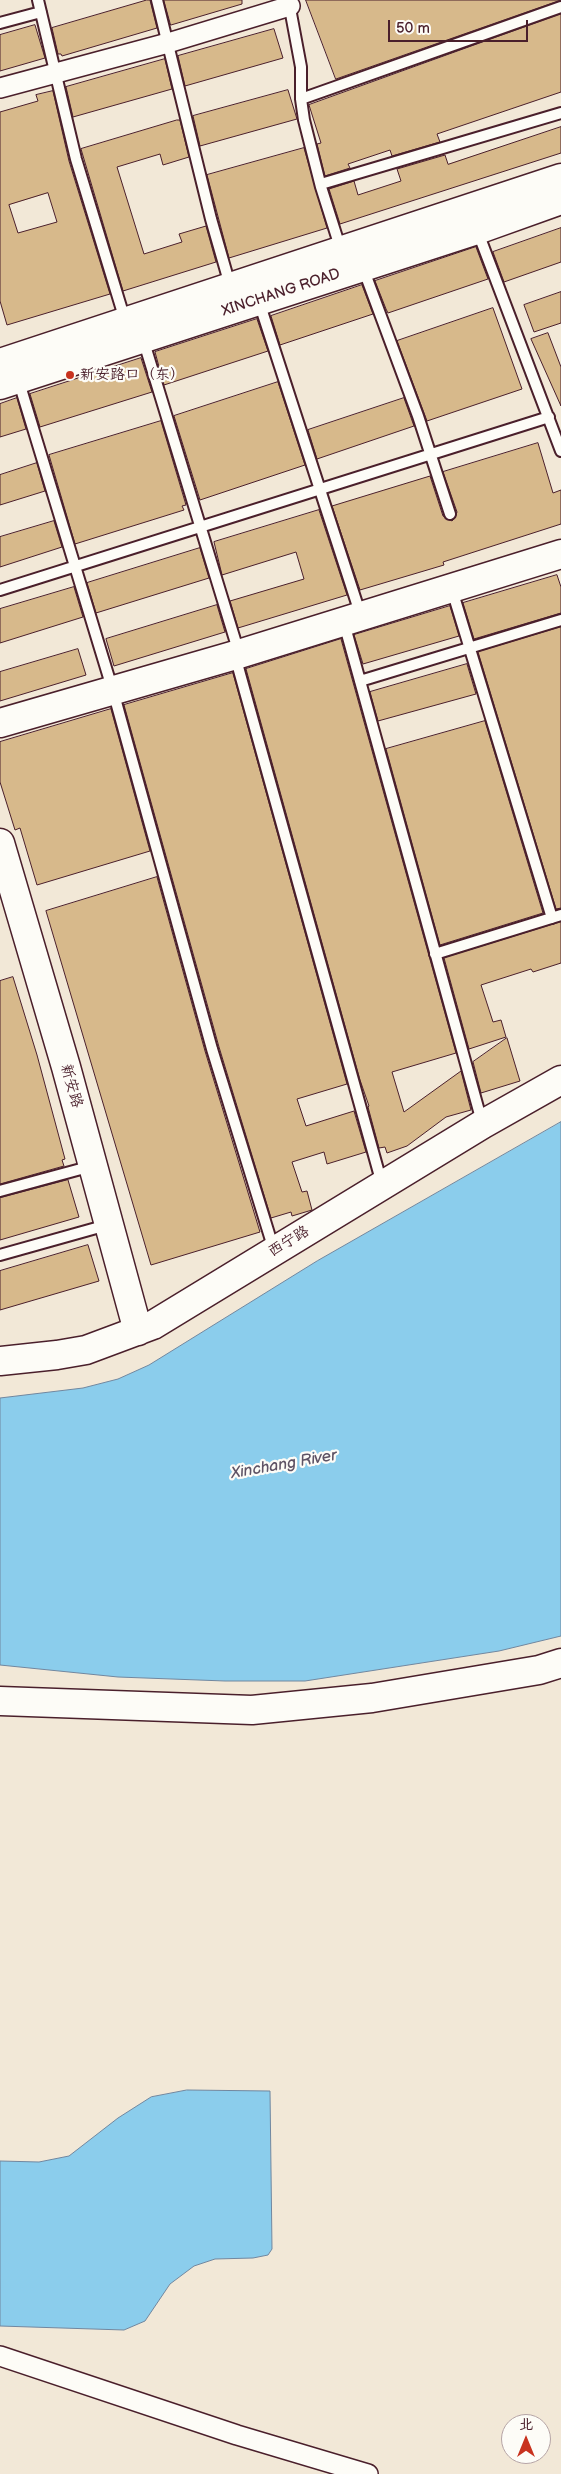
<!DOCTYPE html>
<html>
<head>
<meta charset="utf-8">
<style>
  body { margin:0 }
  #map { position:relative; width:561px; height:2474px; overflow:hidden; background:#f2e8d7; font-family:"Balsamiq Sans","LXGW WenKai TC",sans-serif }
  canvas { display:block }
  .north { position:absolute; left:501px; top:2414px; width:50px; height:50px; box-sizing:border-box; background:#fdfcf7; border:1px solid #b5a4a5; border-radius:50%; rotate:0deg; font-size:14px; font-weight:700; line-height:20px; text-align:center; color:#4a1f2b }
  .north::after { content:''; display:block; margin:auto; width:18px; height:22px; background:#c8321e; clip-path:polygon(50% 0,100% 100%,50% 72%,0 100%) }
  .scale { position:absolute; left:388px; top:20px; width:140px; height:22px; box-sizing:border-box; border:2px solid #4a1f2b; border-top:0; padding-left:6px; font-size:15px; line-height:18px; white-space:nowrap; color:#4a1f2b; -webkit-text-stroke:4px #fdfcf7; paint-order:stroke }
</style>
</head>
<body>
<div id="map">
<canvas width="561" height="2474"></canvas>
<div class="north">北</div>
<div class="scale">50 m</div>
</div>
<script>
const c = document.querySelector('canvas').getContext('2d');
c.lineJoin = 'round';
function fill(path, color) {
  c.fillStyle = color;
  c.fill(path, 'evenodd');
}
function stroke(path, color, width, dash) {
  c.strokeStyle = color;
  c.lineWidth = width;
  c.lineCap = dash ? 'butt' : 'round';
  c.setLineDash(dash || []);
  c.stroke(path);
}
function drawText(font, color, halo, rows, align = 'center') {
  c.font = font + ' "Balsamiq Sans","LXGW WenKai TC",sans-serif';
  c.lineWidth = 4.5;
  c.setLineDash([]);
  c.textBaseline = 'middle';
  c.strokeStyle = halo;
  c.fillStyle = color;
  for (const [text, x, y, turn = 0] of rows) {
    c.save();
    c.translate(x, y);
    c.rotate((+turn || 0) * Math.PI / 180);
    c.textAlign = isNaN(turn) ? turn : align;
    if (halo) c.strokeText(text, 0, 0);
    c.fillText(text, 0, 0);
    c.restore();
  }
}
const water = new Path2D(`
  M561 1122V1636L499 1651 305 1681H225L118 1677 0 1665V1398L83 1388 118 1379 149 1365 317 1261Z
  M187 2090 270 2091 272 2249 268 2255 253 2258 215 2259 194 2266 170 2284 145 2321 124 2330 0 2326V2161L39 2162 69 2156 118 2118 151 2097Z`);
const building = new Path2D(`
  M147 0H150L157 28 62 56 61 54H58L52 28Z
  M164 0H242V4L171 25Z
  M306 0H561L336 79Z
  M561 14V92L437 134 440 142 392 156 390 150 348 164 350 168 325 176 317 144 321 143 309 105Z
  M35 25 45 58 0 71V35Z
  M274 29 283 58 185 86 178 56Z
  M165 59 172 89 73 117 66 87Z
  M288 90 297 119 200 146 193 116Z
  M53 91 69 161 110 294 7 325 0 301V112L38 101 36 95ZM48 193 57 222 18 233 9 205Z
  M177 120H180L189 157 163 165 160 154 117 167 144 254 182 242 179 234 206 226 216 262 123 291 81 149Z
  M561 127V153L340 224 329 189 354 181 358 195 401 181 397 169 445 155 448 164Z
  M304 148 327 228 229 258 207 175Z
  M561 228V262L504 282 493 252Z
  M476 247 488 279 388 313 386 309 375 281Z
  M362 285 373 314 280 345 271 316Z
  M561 292V323L534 332 524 305Z
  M493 308 522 389 427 421 397 341Z
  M257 319 268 351 164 385 155 352Z
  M548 333 561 367V406L531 339Z
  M141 358 152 392 40 427 30 394Z
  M278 382 305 465 200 500 174 416Z
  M17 398 26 429 0 437V404Z
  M404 398 414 426 317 459 308 430Z
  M161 421 186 505 182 506 184 510 75 544 49 455Z
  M538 443 553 493 561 490V524L443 562 444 565 360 590 332 506 430 476 443 516 452 521 455 518 457 512 443 472Z
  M37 463 45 491 0 505V475Z
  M319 510 347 595 238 628 230 601 304 579 296 552 222 575 214 542Z
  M54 521 62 547 0 567V537Z
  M200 548 209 578 96 613 87 583Z
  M557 575 561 587V613L474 639 463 603Z
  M74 587 83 617 0 643V609Z
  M217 605 225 632 114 666 106 639Z
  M450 606 459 636 363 664 354 635Z
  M561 627V908L556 909 478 652Z
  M341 639 456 1053 392 1072 404 1112 461 1071 471 1110 446 1117 407 1146 387 1153 385 1147 379 1148 368 1107 369 1106 360 1080 246 669Z
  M78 649 86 675 0 701V672Z
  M467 664 476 694 378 721 370 692Z
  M233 673 347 1084 297 1099 306 1126 354 1111 366 1152 327 1164 324 1152 292 1162 302 1192 307 1191 312 1210 292 1216 291 1212 271 1218 219 1047 124 705Z
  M111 709 150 851 37 885 20 828 15 830 0 782V742Z
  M485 721 543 913 440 945 386 749Z
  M157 877 205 1051 260 1232 151 1265 46 911Z
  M561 922V963L533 972 531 969 481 985 493 1022 501 1020 506 1037 469 1049 444 958Z
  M13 977 37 1055 65 1159 62 1160 64 1166 0 1184V981Z
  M507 1038 520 1081 481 1093 473 1062Z
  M68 1180 79 1217 0 1240V1198Z
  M88 1245 99 1281 0 1310V1271Z`);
const lane = new Path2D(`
  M38 0 76 159 125 320
  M157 0 211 219 230 285
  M289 3 301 67V99L304 120 321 187 341 250
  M0 23 41 12
  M301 99 561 7
  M321 184 561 113
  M477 230 561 451
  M363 268 418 416 450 514
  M259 302 361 616
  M143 339 239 653
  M18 379 113 691 212 1049 274 1250
  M0 590 549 417
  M452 590 552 918
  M344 623 482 1122
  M235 656 382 1184
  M360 681 561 620
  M435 954 561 915
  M0 1191 92 1166
  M0 1255 107 1225`);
const street = new Path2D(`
  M0 88 168 43 290 6
  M0 2356 237 2435 368 2474`);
const secondary = new Path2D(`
  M0 363 561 178
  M0 385 477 230 561 200
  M0 723 239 654 561 554
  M0 843 66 1067 138 1331
  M0 1361 57 1355 86 1350 153 1325 483 1124 561 1080
  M0 1701 252 1710 372 1698 539 1670 561 1663`);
const markers = [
  [70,375,5,"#c8321e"]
];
const streetNames = [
  ["XINCHANG ROAD",281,293,-18],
  ["新安路",71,1086,74],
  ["西宁路",289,1242,-31]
];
const poiNames = [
  ["新安路口（东）",80,375]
];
const waterNames = [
  ["Xinchang River",284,1465,-10]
];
fill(water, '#8bcdec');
stroke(water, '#71879f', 1);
fill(building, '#d7b98b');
stroke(building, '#4a1f2b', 1);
stroke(lane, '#4a1f2b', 14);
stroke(street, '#4a1f2b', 22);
stroke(secondary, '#4a1f2b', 31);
stroke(lane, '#fdfcf7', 10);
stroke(street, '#fdfcf7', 19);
stroke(secondary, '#fdfcf7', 28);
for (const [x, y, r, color] of markers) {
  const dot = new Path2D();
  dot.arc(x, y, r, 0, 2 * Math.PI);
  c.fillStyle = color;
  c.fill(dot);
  stroke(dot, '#fdfcf7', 2);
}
drawText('15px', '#4a1f2b', '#fdfcf7', streetNames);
drawText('15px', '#4a1f2b', '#fdfcf7', poiNames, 'left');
drawText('italic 16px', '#5e5365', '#fdfcf7', waterNames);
</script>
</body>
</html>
